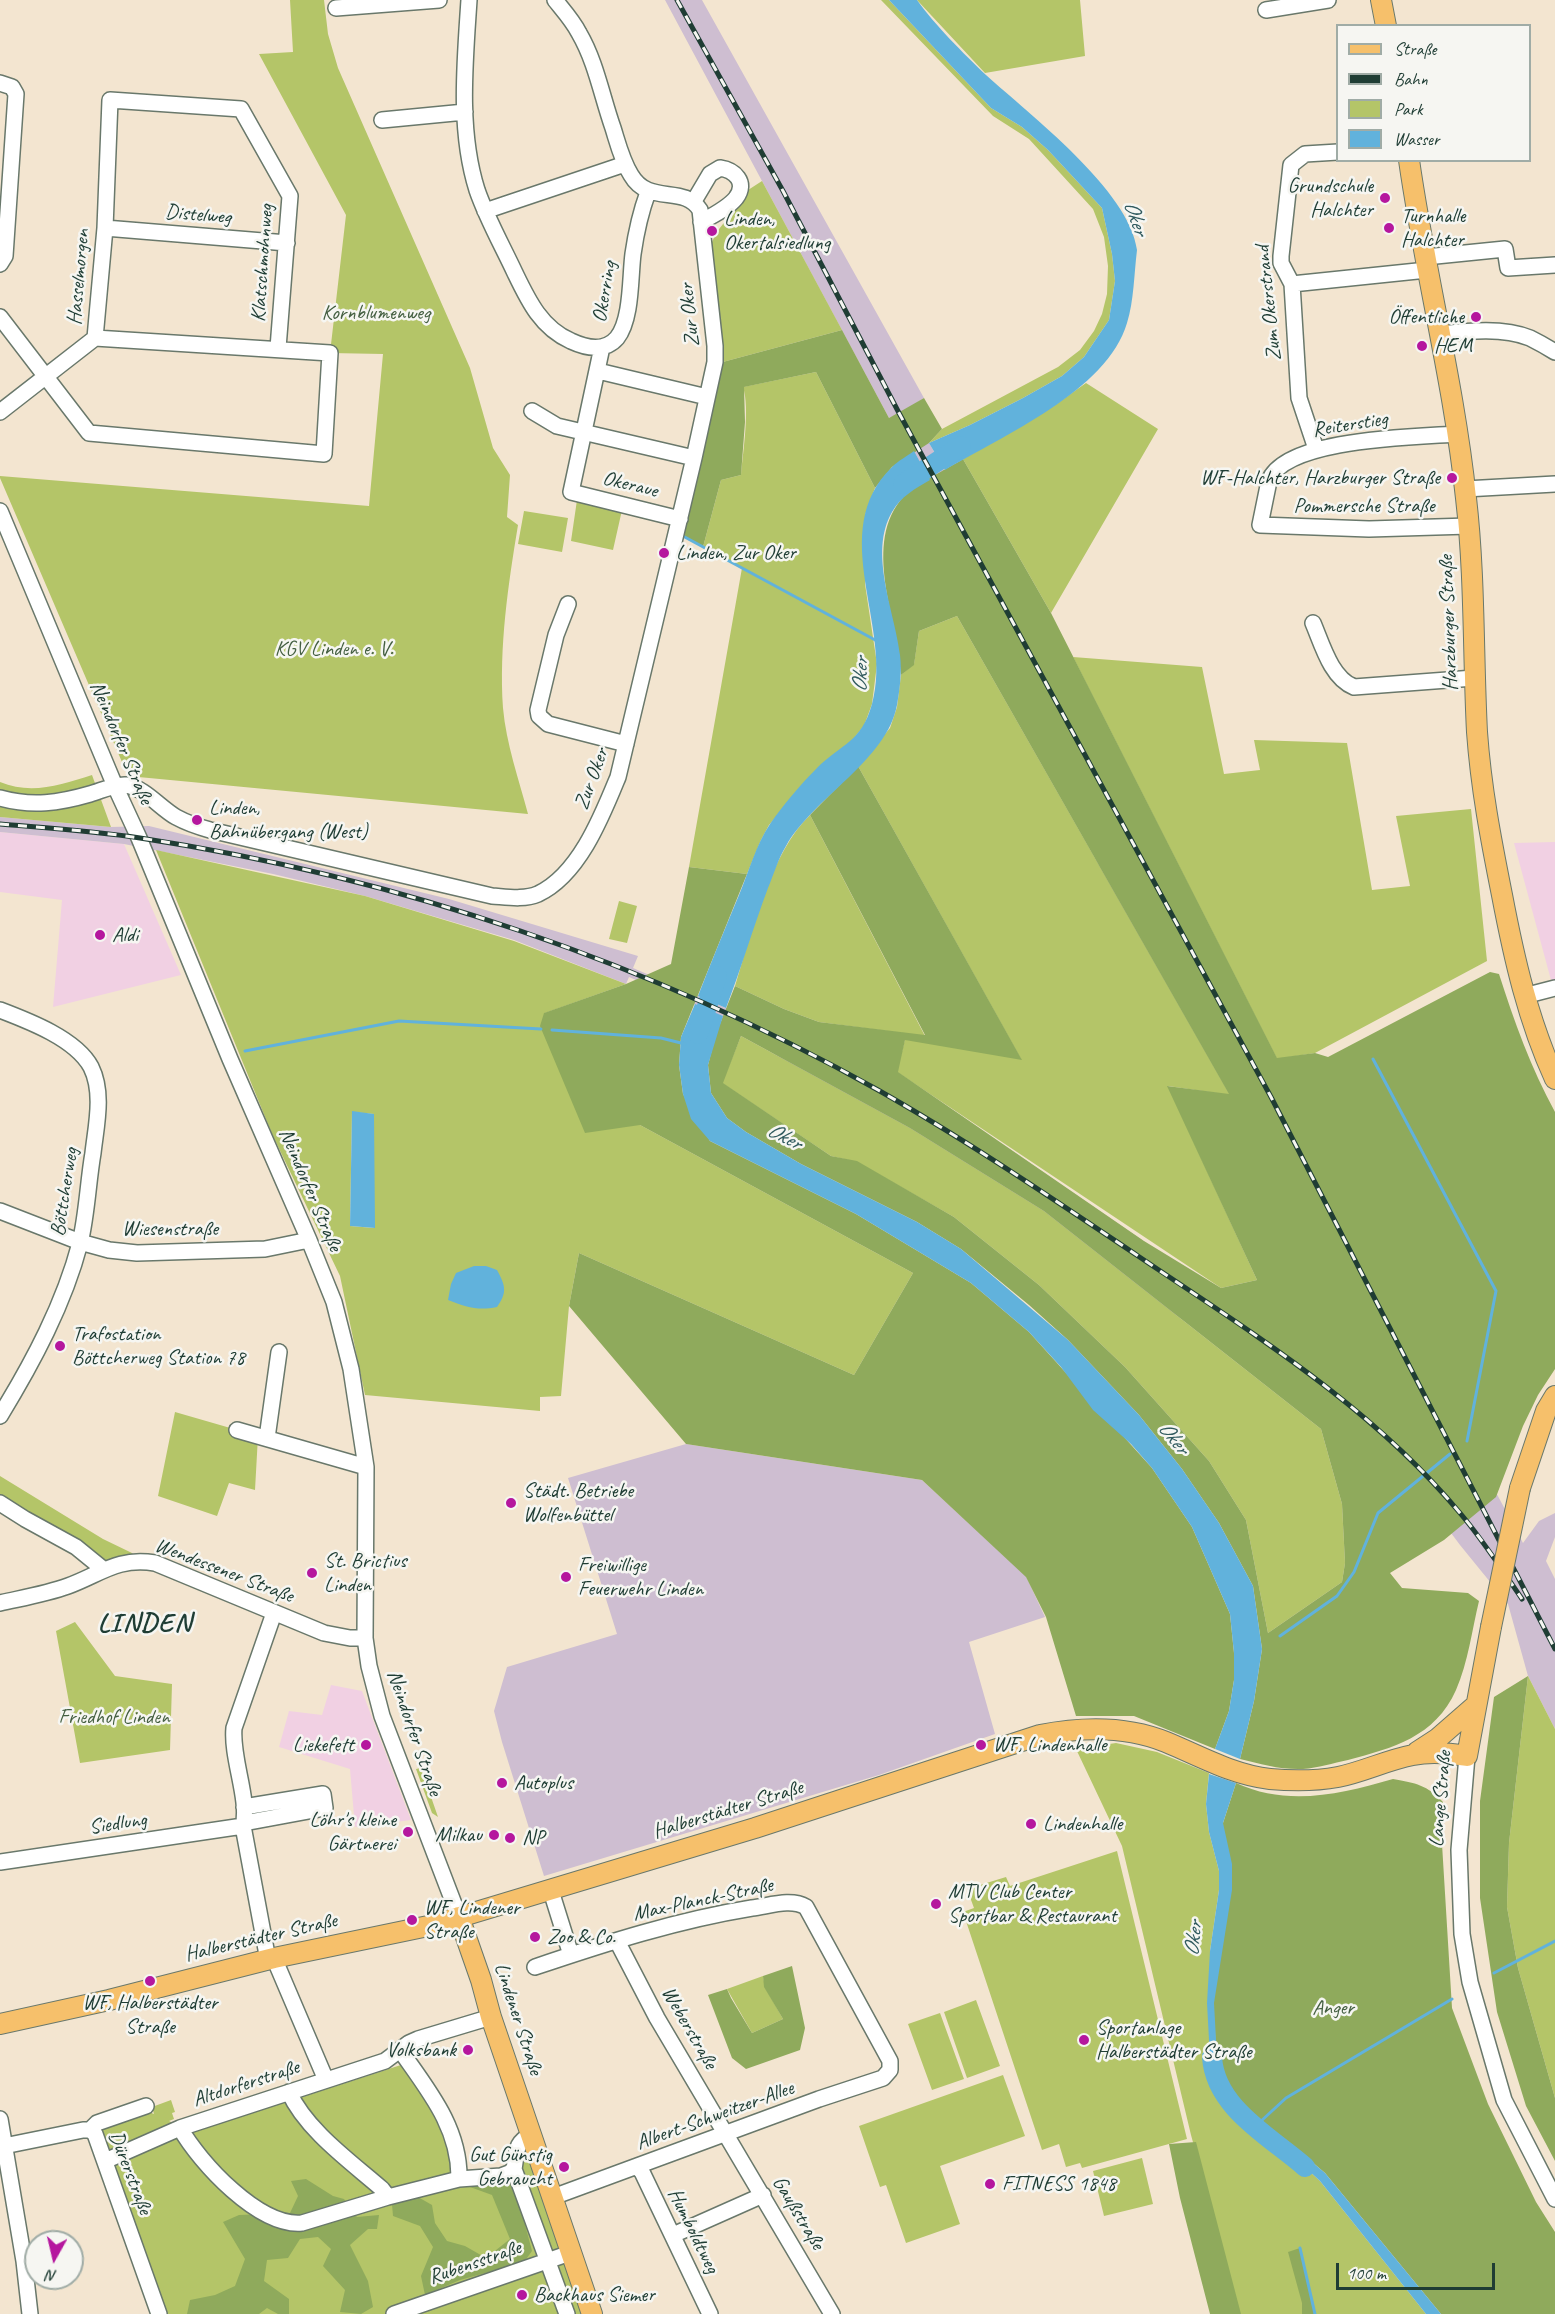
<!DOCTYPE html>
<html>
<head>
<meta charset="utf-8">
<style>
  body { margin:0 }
  #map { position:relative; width:1555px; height:2314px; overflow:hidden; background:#f3e5d0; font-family:Caveat,sans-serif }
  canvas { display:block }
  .legend { position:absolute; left:1336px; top:24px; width:195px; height:138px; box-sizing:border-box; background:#f6f6f2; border:2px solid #a0aca6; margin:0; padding:8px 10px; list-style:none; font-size:18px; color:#1f3d34 }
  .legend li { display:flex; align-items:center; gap:12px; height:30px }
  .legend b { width:30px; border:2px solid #a0aca6 }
  .north { position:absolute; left:24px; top:2230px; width:60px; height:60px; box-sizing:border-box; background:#f6f6f2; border:2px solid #a0aca6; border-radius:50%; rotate:188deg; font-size:16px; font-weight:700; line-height:24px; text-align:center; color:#1f3d34 }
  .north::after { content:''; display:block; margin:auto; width:21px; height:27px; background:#b5179e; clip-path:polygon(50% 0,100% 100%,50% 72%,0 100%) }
  .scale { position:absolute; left:1336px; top:2263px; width:159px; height:27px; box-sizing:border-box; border:3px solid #1f3d34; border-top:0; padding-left:8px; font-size:18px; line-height:21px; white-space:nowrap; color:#1f3d34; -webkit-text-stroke:4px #f6f6f2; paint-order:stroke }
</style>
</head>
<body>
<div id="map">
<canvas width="1555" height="2314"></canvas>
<ul class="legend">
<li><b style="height:8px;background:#f6c06b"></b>Straße</li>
<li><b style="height:8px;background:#1f3d34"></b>Bahn</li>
<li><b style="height:16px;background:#b4c568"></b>Park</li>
<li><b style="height:16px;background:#61b2dc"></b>Wasser</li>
</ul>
<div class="north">N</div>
<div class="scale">100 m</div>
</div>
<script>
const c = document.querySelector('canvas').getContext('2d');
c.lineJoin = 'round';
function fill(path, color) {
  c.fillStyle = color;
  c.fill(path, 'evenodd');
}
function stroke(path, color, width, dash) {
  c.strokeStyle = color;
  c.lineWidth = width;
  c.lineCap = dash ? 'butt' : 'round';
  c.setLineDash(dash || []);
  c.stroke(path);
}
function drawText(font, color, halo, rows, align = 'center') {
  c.font = font + ' Caveat,sans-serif';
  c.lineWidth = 5;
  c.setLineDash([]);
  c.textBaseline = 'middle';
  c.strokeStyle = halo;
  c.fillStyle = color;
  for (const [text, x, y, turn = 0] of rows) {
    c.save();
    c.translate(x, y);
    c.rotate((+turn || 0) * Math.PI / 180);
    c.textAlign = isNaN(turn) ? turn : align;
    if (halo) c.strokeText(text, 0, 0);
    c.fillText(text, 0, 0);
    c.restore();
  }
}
const built = new Path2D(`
  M0 832 124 844 181 975 53 1007 62 900 0 892Z
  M1555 842V995L1514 843Z
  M331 1685 362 1691 411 1820 355 1827 350 1769 279 1747 289 1711 322 1715Z`);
const industrial = new Path2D(`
  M665 0H702L924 398 909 408 1022 605 1523 1543 1539 1521 1555 1513V1537L1546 1561 1555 1579V1729L1528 1676 1508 1604 1460 1545 1395 1458 707 1010 629 977 626 984 514 940 365 896 273 874 124 844 0 832V817L111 827 149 826 449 899 638 956 633 968 726 1008 897 1072 1222 1295 1310 1361 948 512 894 416 889 418Z
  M686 1444 922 1480 1026 1576 1045 1617 969 1642 995 1734 879 1775 544 1876 502 1742 494 1711 507 1667 617 1634 568 1478Z`);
const green = new Path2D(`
  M290 0H324L328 34 338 68 470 368 493 448 510 475 507 517 518 525C508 586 499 646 503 708 506 743 519 780 528 814L128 776 0 478V476L369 506 383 354 330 353 346 215 259 54 293 52Z
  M881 0H889L991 108 1022 127 1048 150 1102 208 1112 254 1115 281 1109 320 1084 357 1062 376 1023 398 970 425 929 443 942 429 1058 367 1080 350 1094 331 1102 314 1107 294 1108 266 1104 237 1093 209 1029 139 993 116Z
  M917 0H1080L1085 56 985 73Z
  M762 181 842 330 719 363 709 249 716 233 740 202 745 192Z
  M816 372 875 488 865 515V584L877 664 872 704 864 726 849 744 819 767 769 825 761 840 747 874 689 867 742 568 703 547 721 480 741 475C743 452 750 408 743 387Z
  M1086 383 1158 429 1051 613 963 459 1052 407Z
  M577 500 622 510 613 550 571 541Z
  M524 511 568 518 562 552 518 544Z
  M957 616 1230 1095 1168 1086 1257 1280 1221 1288 897 1072 905 1039 1021 1059 858 766 890 728 897 707 901 675 914 664 919 631Z
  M1073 657 1202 667 1224 774 1260 770 1254 740 1347 743 1372 890 1410 886 1396 816 1471 809 1487 961 1315 1053 1277 1059Z
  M92 775 111 827 0 817V782C31 795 61 785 92 775Z
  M810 815 925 1036 819 1022 784 1009 735 986C751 934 771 852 810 815Z
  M156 850 365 896 514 941 626 984 545 1013 640 1125 913 1273 854 1375 579 1253 569 1306 561 1396 540 1397V1411L365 1395 340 1276 272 1134ZM352 1112 374 1114V1228L350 1226Z
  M619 901 637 906 627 943 609 939Z
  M741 1036 910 1128 1044 1211 1321 1429 1342 1504 1345 1563 1342 1582 1268 1633 1246 1520 1209 1461 1125 1367 1039 1285 954 1217 857 1162 831 1156 722 1083Z
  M175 1412 258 1436 255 1490 229 1483 217 1516 158 1496Z
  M0 1476 103 1539 132 1553 140 1561 103 1569 0 1503Z
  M75 1622 115 1676 172 1684 170 1750 80 1763 56 1631Z
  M1528 1676 1555 1729V2098L1518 1968 1507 1907 1509 1843Z
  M1116 1743 1157 1752 1209 1773 1206 1804 1209 1832 1219 1871V1890L1210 1951 1252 2125 1284 2148 1320 2181 1426 2314H1240L1191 2135 1122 1846 1076 1749Z
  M421 1768 438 1817 432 1813 416 1769Z
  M1117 1851 1187 2139 1082 2168 1080 2163 1066 2167 1059 2144 1042 2150 963 1912 974 1908 967 1889 1006 1877 1010 1886Z
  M763 1976 765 1987 783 2019 752 2033 727 1989Z
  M976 2000 1000 2066 967 2078 944 2012Z
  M940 2013 964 2079 932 2090 908 2024Z
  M404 2064 456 2145 469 2174 514 2169 522 2139 592 2314H154L91 2135 104 2123 149 2112 154 2114 152 2107 171 2100 175 2112 172 2113 174 2119 169 2121 175 2124 178 2137Z
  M1003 2075 1025 2136 940 2166 960 2224 906 2243 886 2185 880 2187 859 2126Z
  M1142 2158 1153 2204 1104 2216 1093 2171Z`);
const forest = new Path2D(`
  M842 330 889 418 924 398 942 429 929 443 892 467 875 488 816 372 744 387 745 422 741 475 721 480 703 547 681 535 719 363Z
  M963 459 1051 613 1277 1058 1315 1053 1328 1057 1490 972 1499 974C1514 1021 1531 1068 1555 1112V1369L1538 1395 1523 1426 1496 1497 1444 1540 1390 1573 1402 1588 1468 1593 1479 1601C1472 1630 1468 1663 1456 1690 1435 1737 1393 1748 1348 1760 1333 1763 1318 1768 1303 1769 1281 1770 1261 1764 1240 1759L1254 1701 1262 1649 1253 1586 1219 1523 1182 1469 1139 1415 1068 1340 1029 1305 961 1249 917 1222 801 1164 746 1132 727 1118 711 1093 708 1065 716 1034 735 986 784 1009 819 1022 925 1035 810 815 858 766 1022 1060 905 1040 898 1072 1144 1241 1221 1288 1257 1280 1167 1086 1229 1094 957 616 919 631 914 665 901 675C898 620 861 543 904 496 916 484 947 469 963 459ZM741 1036 910 1128 1044 1211 1321 1429 1342 1504 1345 1563 1342 1582 1268 1633 1246 1520 1209 1461 1125 1367 1039 1285 954 1217 857 1161 831 1156 723 1083Z
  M689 867 747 874 681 1037 679 1065 683 1094 710 1141 856 1214 971 1283 1029 1332 1152 1468 1192 1527 1230 1614 1234 1653V1680L1229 1711 1215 1749 1134 1716H1076L1046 1617 1026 1577 922 1480 686 1444 569 1306 579 1253 854 1375 913 1273 640 1125 585 1133 540 1026 544 1013 626 984 671 964Z
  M1528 1676 1509 1843 1507 1907 1518 1968 1555 2098V2161L1526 2106 1497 2012 1480 1898V1801L1494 1697Z
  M1393 1779C1416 1783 1427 1785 1443 1802L1442 1844 1452 2008 1488 2104 1536 2202 1555 2232V2314H1441L1325 2173 1291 2144 1260 2122 1239 2101 1224 2079 1217 2058 1213 2003 1223 1823 1236 1783C1288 1807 1341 1794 1393 1779Z
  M792 1966 805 2028 800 2050 746 2069 732 2058 708 1995 727 1989 731 1998 752 2033 783 2019 764 1987 763 1976Z
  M1196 2142 1241 2314H1210L1180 2198 1169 2144Z
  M306 2179 333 2196 344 2199 357 2217 379 2215 377 2229H368L350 2245 368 2281 373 2307 361 2314 340 2312 345 2290 323 2266 331 2249 318 2237 300 2239 288 2258 267 2260 264 2281 289 2299V2314H278L267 2308 259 2314H187L190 2300 215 2295 235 2286 245 2259 223 2222 239 2215 290 2213 298 2196 291 2181Z
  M513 2179 532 2251 524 2262 460 2280 425 2295 421 2276 433 2247 420 2226 393 2216 392 2204 418 2197 432 2205 435 2223 447 2241 465 2246 486 2258 510 2239 492 2195 470 2187Z
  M1300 2248 1315 2314H1302V2303L1288 2252Z`);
const water = new Path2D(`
  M889 0H917C934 24 964 54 986 75 1029 114 1130 191 1137 250 1134 274 1134 301 1127 323 1107 391 1002 436 945 470L929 443 970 425 1023 398 1062 376 1084 357 1109 320 1115 281 1112 254 1102 208 1048 150 1022 127 991 108Z
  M914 451 930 480C915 489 901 496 892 512 868 553 895 612 900 655 902 672 900 688 897 705 887 760 813 798 786 846 778 859 774 874 768 888 753 928 741 969 726 1008L698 996C711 962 725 929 739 895 749 871 756 845 770 824 784 804 800 785 817 768 842 743 861 743 872 704 894 627 825 532 892 467 898 461 907 456 914 451Z
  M695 1004 723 1016 708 1065 711 1093 727 1118 746 1132 801 1164 917 1222 961 1249 1068 1340 1139 1415 1182 1469 1219 1523 1253 1586 1262 1649 1254 1701 1240 1759 1215 1749 1229 1711 1234 1680V1653L1230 1614 1192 1527 1152 1468 1131 1444 1093 1410 1061 1367 1029 1332 971 1283 856 1214 710 1141 691 1119 683 1094 679 1065 681 1037Z
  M352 1111 374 1114 375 1228 350 1226Z
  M474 1266H486L497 1270C505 1285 508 1292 497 1307 478 1311 466 1307 448 1300L451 1284 456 1273Z
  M1209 1774 1236 1783 1223 1823 1232 1864V1890L1214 2003 1217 2058 1224 2079 1239 2101 1260 2122 1291 2144 1325 2173 1441 2314H1426L1320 2181 1284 2148 1252 2125 1217 2079 1210 2058 1207 2003 1210 1951 1219 1890V1871L1209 1832 1206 1804Z`);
const stream = new Path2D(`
  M681 535 877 641
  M552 1030 661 1038 685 1044
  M245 1051 399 1021 541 1029
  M1373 1059 1496 1291 1467 1441
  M1280 1636 1337 1596 1354 1572 1378 1513 1450 1454
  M1494 1973 1555 1941
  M1256 2129 1260 2122 1286 2098 1452 1999
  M1300 2248 1315 2314`);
const river = new Path2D(`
  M903 484 961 446
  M698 1034 717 976
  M1212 2057C1215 2108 1271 2137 1305 2167`);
const minor = new Path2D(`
  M469 0C465 62 458 130 477 190 487 219 502 245 515 273 528 300 541 328 571 341 586 348 605 352 617 338 632 319 630 277 633 254 636 233 641 211 648 192
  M336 8 439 0
  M1266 10 1328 0
  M0 83 12 87 16 94 5 256 0 264
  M382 120 465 112
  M694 201 710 174 720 168C734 170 748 182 736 198 728 208 712 216 701 222
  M485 211 625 164
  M105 228 287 243
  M1426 257 1505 249 1508 268 1555 265
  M1292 284 1427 270
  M0 317 89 433 324 454 330 353 95 338
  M1440 334C1468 331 1503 327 1530 338 1538 342 1547 347 1555 352
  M602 347 571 492 680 519
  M598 371 707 397
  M532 411 557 426 694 458
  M0 412 95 338 105 228 110 100 241 109 290 196 278 348
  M1458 434C1417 437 1285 438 1269 481L1260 525 1369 529 1469 526
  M1316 449 1299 398 1292 284 1281 263V256L1291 165 1305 154 1338 152
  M1465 489 1555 484
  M0 511 115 786 139 838 230 1059 309 1240 334 1302 351 1369 366 1467 365 1638 369 1666 382 1716 459 1917
  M568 604 556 635 538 710 539 716 548 724 626 744
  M1313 623C1322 644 1331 678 1354 687L1474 678
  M0 798C32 807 59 803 90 794 101 791 114 784 126 785 145 788 160 808 176 817 187 823 199 827 210 830L492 896C507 897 524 900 538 894 579 875 602 816 618 777L694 458 715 362V346L700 210C684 184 649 206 631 175 622 161 618 144 613 128 602 97 596 62 579 33 573 21 563 10 555 0
  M1524 996 1555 988
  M0 1010C29 1021 76 1039 91 1067 104 1093 96 1126 93 1153 88 1182 87 1214 80 1243 64 1304 33 1362 0 1416
  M0 1211 80 1242 109 1250 137 1253 265 1249 309 1240
  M237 1430 366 1467
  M267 1438 279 1352
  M0 1503 25 1519 76 1547 103 1569
  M0 1603C22 1598 46 1594 68 1586 101 1574 117 1557 155 1563L324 1633 350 1638H365
  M1467 1756 1459 1850 1462 1934 1470 1982 1504 2100 1555 2199
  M244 1807 323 1794 325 1808 244 1823
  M0 1862 243 1826
  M551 1891 571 1955
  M617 1941 657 2018 832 2314
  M274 1958 326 2080
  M268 1960 243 1826C250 1800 231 1758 234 1728L274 1613
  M535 1967C606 1943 678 1920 752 1908 769 1906 791 1898 806 1907L890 2061V2070L883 2078 819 2099 553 2197
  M400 2050C428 2090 460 2128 459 2179
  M289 2092C306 2130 351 2162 382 2189L388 2197
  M0 2119 24 2261 30 2314
  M180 2128C200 2163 259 2227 302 2223L388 2197 459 2179 501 2176 509 2173 514 2169
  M90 2130 97 2123 146 2106
  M531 2135C515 2142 517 2152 514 2169L567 2314
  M4 2146 83 2130H90L95 2134 159 2314
  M105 2161 180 2128 385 2061 409 2043 418 2039 491 2017
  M637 2167 642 2172 710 2314
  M673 2235 763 2195
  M394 2314 570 2253`);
const major = new Path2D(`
  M1381 0 1386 26
  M1409 160C1425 273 1454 384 1466 498 1475 576 1473 654 1477 732 1481 788 1491 840 1502 895 1514 958 1528 1020 1555 1079
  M1520 1488 1546 1411 1555 1396
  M1417 1752 1437 1739 1476 1705
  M459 1917 481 1980 491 2017 592 2314
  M0 2024 109 2000 274 1958 433 1925 755 1828 1040 1735C1081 1727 1127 1726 1166 1742 1200 1756 1233 1775 1270 1779 1292 1781 1316 1781 1338 1777 1363 1772 1387 1760 1413 1755 1431 1751 1449 1753 1467 1756L1491 1627`);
const rail = new Path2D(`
  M677 0 783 191 899 413 1271 1097 1555 1649
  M0 824C47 828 94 831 140 838 398 877 651 963 878 1090 968 1141 1053 1199 1138 1256 1252 1333 1371 1406 1460 1513 1483 1540 1502 1570 1522 1599`);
const majorBridge = new Path2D(`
  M1491 1627 1520 1488`);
const markers = [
  [1385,198,6,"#b5179e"],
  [1389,228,6,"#b5179e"],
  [712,231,6,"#b5179e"],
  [1476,317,6,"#b5179e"],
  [1422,346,6,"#b5179e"],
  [1452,478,6,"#b5179e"],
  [664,553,6,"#b5179e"],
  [197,820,6,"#b5179e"],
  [100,935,6,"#b5179e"],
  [60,1346,6,"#b5179e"],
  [511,1503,6,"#b5179e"],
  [312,1573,6,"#b5179e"],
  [566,1577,6,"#b5179e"],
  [366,1745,6,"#b5179e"],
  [981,1745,6,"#b5179e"],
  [502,1783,6,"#b5179e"],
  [1031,1824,6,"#b5179e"],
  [408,1832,6,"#b5179e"],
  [494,1835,6,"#b5179e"],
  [510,1838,6,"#b5179e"],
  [936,1904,6,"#b5179e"],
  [412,1920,6,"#b5179e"],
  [535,1937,6,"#b5179e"],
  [150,1981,6,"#b5179e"],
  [1084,2040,6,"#b5179e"],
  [468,2050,6,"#b5179e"],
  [564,2167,6,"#b5179e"],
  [990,2184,6,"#b5179e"],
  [522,2295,6,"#b5179e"]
];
const poiNames = [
  ["Grundschule",1373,186,"right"],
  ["Halchter",1373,210,"right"],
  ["Turnhalle",1401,216],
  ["Halchter",1401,240],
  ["Linden,",724,219],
  ["Okertalsiedlung",724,243],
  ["Öffentliche",1464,317,"right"],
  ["HEM",1434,346],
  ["WF-Halchter, Harzburger Straße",1440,478,"right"],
  ["Linden, Zur Oker",676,553],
  ["Linden,",209,808],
  ["Bahnübergang (West)",209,832],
  ["Aldi",112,935],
  ["Trafostation",72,1334],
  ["Böttcherweg Station 78",72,1358],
  ["Städt. Betriebe",523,1491],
  ["Wolfenbüttel",523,1515],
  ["St. Brictius",324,1561],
  ["Linden",324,1585],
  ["Freiwillige",578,1565],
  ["Feuerwehr Linden",578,1589],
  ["Liekefett",354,1745,"right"],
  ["WF, Lindenhalle",993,1745],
  ["Autoplus",514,1783],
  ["Löhr's kleine",396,1820,"right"],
  ["Gärtnerei",396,1844,"right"],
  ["Lindenhalle",1043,1824],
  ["Milkau",482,1835,"right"],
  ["NP",522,1838],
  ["MTV Club Center",948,1892],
  ["Sportbar & Restaurant",948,1916],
  ["WF, Lindener",424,1908],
  ["Straße",424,1932],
  ["Zoo & Co.",547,1937],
  ["WF, Halberstädter",150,2003,"center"],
  ["Straße",150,2027,"center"],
  ["Sportanlage",1096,2028],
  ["Halberstädter Straße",1096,2052],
  ["Volksbank",456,2050,"right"],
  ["Gut Günstig",552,2155,"right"],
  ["Gebraucht",552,2179,"right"],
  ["FITNESS 1848",1002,2184],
  ["Backhaus Siemer",534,2295]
];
const streetNames = [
  ["Distelweg",198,215,5],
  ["Klatschmohnweg",263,263,-86],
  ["Hasselmorgen",79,277,-85],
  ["Okerring",605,292,-80],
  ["Zum Okerstrand",1269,303,-96],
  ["Zur Oker",690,315,-96],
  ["Reiterstieg",1350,425,-9],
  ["Okeraue",630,485,14],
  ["Pommersche Straße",1364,506],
  ["Harzburger Straße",1449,623,-92],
  ["Neindorfer Straße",121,743,67],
  ["Zur Oker",592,779,-70],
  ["Neindorfer Straße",310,1190,67],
  ["Böttcherweg",65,1192,-81],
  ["Wiesenstraße",170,1229],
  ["Wendessener Straße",224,1571,21],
  ["Neindorfer Straße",414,1733,71],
  ["Lange Straße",1441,1799,-85],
  ["Halberstädter Straße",728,1810,-17],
  ["Siedlung",118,1824,-8],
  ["Max-Planck-Straße",703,1900,-12],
  ["Halberstädter Straße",261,1938,-13],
  ["Lindener Straße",518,2019,72],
  ["Weberstraße",689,2028,60],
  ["Altdorferstraße",246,2084,-18],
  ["Albert-Schweitzer-Allee",715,2116,-20],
  ["Dürerstraße",130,2173,69],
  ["Gaußstraße",798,2213,59],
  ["Humboldtweg",693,2231,64],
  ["Rubensstraße",475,2263,-19]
];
const parkNames = [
  ["Kornblumenweg",376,313],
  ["KGV Linden e. V.",334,649],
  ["Friedhof Linden",114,1717],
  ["Anger",1333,2008]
];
const waterNames = [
  ["Oker",1135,218,71],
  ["Oker",861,675,-87],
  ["Oker",784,1137,28],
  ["Oker",1173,1438,52],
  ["Oker",1194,1939,-83]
];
const districtNames = [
  ["LINDEN",145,1624]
];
fill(built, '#f1d0e3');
fill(industrial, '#cebed1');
fill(green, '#b4c568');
fill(forest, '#8faa5c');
fill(water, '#61b2dc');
stroke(stream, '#61b2dc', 3);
stroke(river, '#61b2dc', 20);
stroke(minor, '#69786b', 18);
stroke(major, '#69786b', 22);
stroke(minor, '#fff', 15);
stroke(major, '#f6c06b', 20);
stroke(rail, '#1f3d34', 5);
stroke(rail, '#f6f6f2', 3, [9]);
stroke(majorBridge, '#69786b', 22, []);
stroke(majorBridge, '#f6c06b', 20);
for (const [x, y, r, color] of markers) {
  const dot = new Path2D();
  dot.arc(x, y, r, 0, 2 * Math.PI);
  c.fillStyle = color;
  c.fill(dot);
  stroke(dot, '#f6f6f2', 2);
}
drawText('21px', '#1f3d34', '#f6f6f2', poiNames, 'left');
drawText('21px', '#1f3d34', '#f6f6f2', streetNames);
drawText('21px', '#445f41', '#f6f6f2', parkNames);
drawText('italic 22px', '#305a5e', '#f6f6f2', waterNames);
c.letterSpacing = '1.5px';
drawText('bold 27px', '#1f3d34', '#f6f6f2', districtNames);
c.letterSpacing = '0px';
</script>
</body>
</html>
